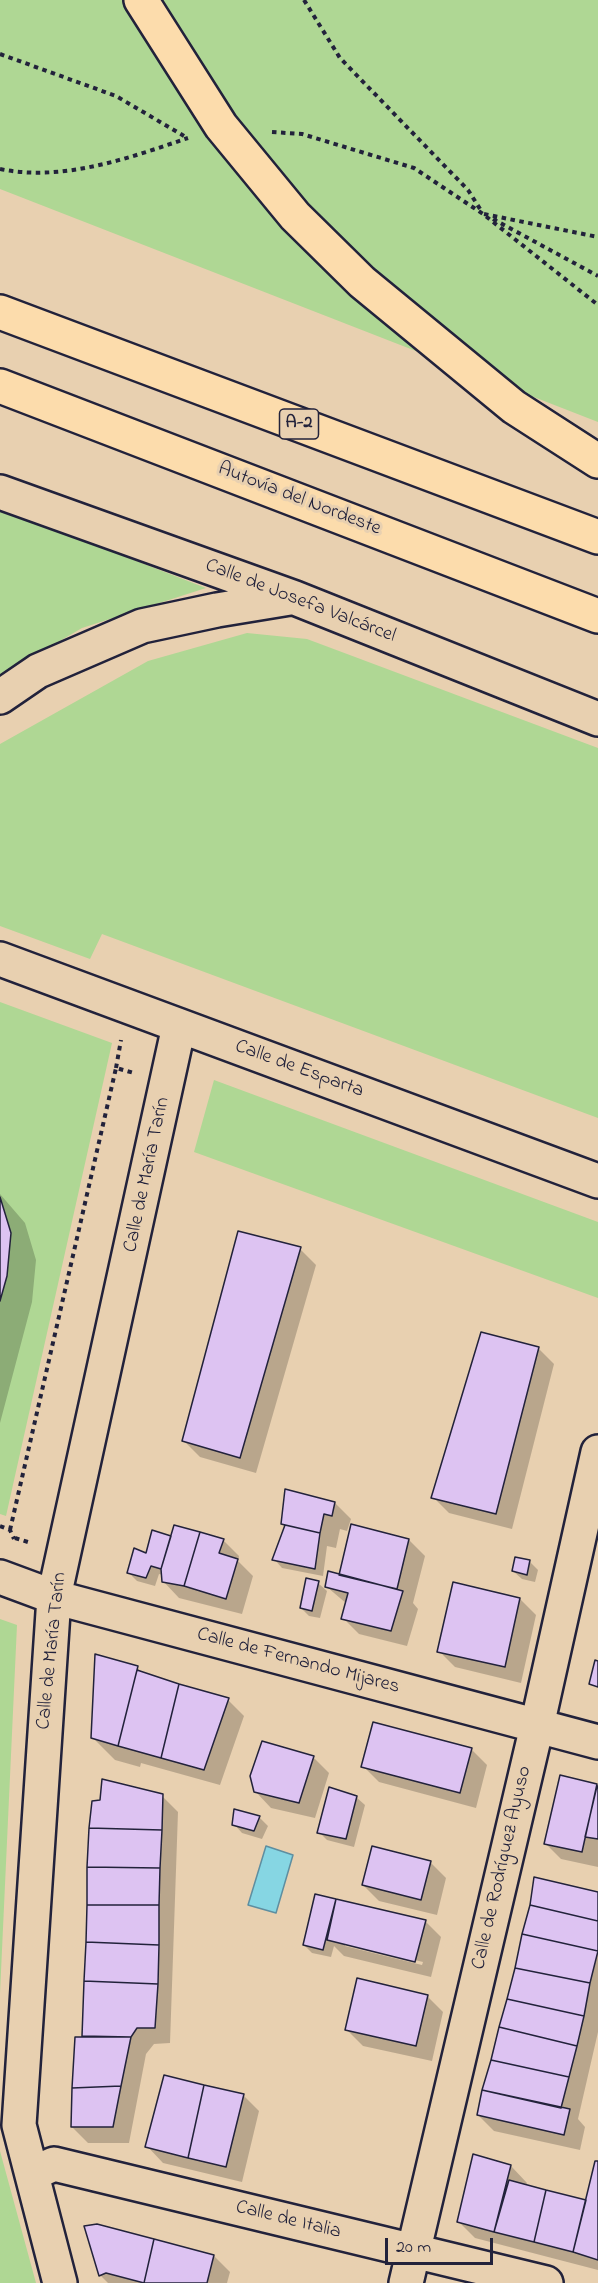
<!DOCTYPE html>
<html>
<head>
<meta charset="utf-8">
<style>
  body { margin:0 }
  #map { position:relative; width:598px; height:2283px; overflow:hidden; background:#e8d0b0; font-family:"Indie Flower",sans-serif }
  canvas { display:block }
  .scale { position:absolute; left:385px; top:2238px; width:108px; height:27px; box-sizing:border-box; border:3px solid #22223b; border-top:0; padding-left:8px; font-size:18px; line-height:21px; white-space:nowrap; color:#22223b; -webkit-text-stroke:4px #e8d0b0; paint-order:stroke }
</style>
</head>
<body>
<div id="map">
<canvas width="598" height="2283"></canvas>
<div class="scale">20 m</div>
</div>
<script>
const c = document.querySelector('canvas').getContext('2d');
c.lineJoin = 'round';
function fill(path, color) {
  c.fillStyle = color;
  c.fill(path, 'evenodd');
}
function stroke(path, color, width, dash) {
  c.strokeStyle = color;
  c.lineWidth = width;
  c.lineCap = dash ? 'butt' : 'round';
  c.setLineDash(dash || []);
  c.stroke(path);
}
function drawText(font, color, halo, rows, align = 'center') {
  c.font = font + ' "Indie Flower",sans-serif';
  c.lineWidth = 6;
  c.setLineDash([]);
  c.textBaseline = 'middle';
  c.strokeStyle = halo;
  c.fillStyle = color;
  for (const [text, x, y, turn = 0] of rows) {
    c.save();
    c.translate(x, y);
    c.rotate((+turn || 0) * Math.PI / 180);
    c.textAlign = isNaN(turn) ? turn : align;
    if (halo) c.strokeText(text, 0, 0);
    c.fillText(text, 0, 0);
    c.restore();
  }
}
const green = new Path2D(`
  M0 0H598V422L0 189Z
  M0 508 206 588 82 628 0 676Z
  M247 633 307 639 598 748V1118L102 934 90 959 0 926V744L148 661Z
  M0 1002 112 1043 6 1516 0 1514Z
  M214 1080 598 1222V1298L194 1152Z
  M0 1619 17 1625 0 1993Z
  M0 2151 36 2283H0Z`);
const water = new Path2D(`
  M266 1846 293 1855 276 1913 248 1905Z`);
const shadow = new Path2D(`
  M0 1194 25 1223 36 1260 32 1302 0 1423Z
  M300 1249 316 1265 256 1473 200 1457 184 1441Z
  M538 1348 554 1364 512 1529 449 1513 433 1497Z
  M335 1503 351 1519 347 1531 340 1529 336 1548 327 1546 323 1576 282 1568 274 1559 286 1528 282 1524Z
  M170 1538 223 1540 239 1556 238 1561 253 1576 242 1614 179 1598 163 1581V1575L159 1574 155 1586 137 1581 129 1573Z
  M409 1540 425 1556 413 1603 418 1609 407 1646 359 1634 343 1618 347 1604 327 1587 340 1576Z
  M516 1559 530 1562 538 1570 535 1582 522 1579 513 1571Z
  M318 1583 327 1591 320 1618 309 1616 301 1608Z
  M520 1599 536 1615 521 1683 455 1667 439 1651Z
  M137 1668 144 1674 228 1700 244 1716 220 1785 141 1763 140 1767 115 1760 93 1738Z
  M471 1749 487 1765 476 1808 379 1782 363 1766Z
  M313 1757 329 1773 315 1818 271 1808 255 1791Z
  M561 1777 598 1786V1867L561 1859 545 1843Z
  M162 1796 178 1812 170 2043 154 2044 146 2054 129 2143H88L72 2127 84 2038 91 1828Z
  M356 1797 365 1805 354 1847 327 1840 319 1832Z
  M236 1811 259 1817 268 1826 262 1839 242 1833 234 1824Z
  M430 1862 446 1878 437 1915 379 1901 363 1885Z
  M535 1879 598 1894V2032L578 2119 585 2127 580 2150 494 2131 478 2115 516 1968Z
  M316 1896 425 1921 441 1937 431 1977 344 1956 334 1946 331 1957 312 1953 304 1945ZM345 1943 423 1962 422 1965 345 1946Z
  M427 1996 443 2012 432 2061 363 2046 347 2030Z
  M243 2095 259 2111 242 2182 163 2163 147 2146Z
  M598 2163V2270L475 2238 459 2222 511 2166 527 2183 526 2186 587 2202Z
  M86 2228 214 2256 230 2272 227 2283H108L100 2275Z`);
const building = new Path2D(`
  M0 1197 11 1233 7 1276 0 1301Z
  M238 1231 301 1247 240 1458 182 1441Z
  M481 1332 539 1347 496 1514 431 1498Z
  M285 1489 335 1502 332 1516 324 1514 320 1533 281 1524Z
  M351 1524 409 1539 397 1589 339 1575Z
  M174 1525 200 1532 184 1586 162 1582 161 1569Z
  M285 1525 320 1533 315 1569 272 1560Z
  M152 1530 171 1536 161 1569 151 1566 146 1578 127 1573 134 1548 146 1553Z
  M200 1532 224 1539 219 1553 238 1559 226 1599 184 1586Z
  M515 1557 530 1560 527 1575 512 1571Z
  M328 1571 403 1591 391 1631 341 1619 348 1593 325 1587Z
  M306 1578 319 1581 312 1611 300 1608Z
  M453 1582 520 1598 505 1667 437 1652Z
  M95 1654 138 1666 118 1746 91 1738Z
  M595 1660 598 1661V1687L589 1684Z
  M137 1670 179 1684 161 1758 118 1746Z
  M179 1684 229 1698 204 1770 161 1758Z
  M373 1722 472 1748 460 1793 361 1767Z
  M262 1741 314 1756 299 1803 254 1792 250 1776Z
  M560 1775 597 1784 582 1852 544 1844Z
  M102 1779 163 1794 162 1830 89 1828 92 1801 100 1800Z
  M597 1786H598V1839L585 1837Z
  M329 1787 357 1796 346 1839 317 1833Z
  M234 1809 260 1816 254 1831 232 1825Z
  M89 1828 162 1830 160 1868 87 1867Z
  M372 1846 431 1861 421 1900 362 1885Z
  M87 1867 160 1868 159 1905H87Z
  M534 1877 598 1892V1921L530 1905Z
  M315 1894 336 1899 323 1950 303 1945Z
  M336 1899 426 1920 415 1962 327 1940Z
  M87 1905H159V1945L86 1942Z
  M530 1905 598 1921V1951L522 1934Z
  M522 1934 598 1951 590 1983 515 1968Z
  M86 1942 159 1945 158 1984 84 1981Z
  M515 1968 590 1983 584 2016 507 1999Z
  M357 1978 428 1995 416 2046 345 2030Z
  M84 1981 158 1984 155 2028H137L131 2037 82 2036Z
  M507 1999 584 2016 577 2046 499 2027Z
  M499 2027 577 2046 569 2077 491 2060Z
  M75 2037H131L121 2086 72 2088Z
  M491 2060 569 2077 561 2108 482 2090Z
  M164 2075 204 2085 188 2158 145 2147Z
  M204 2085 244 2094 226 2167 188 2158Z
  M121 2086 113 2127H71L72 2088Z
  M482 2090 570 2109 564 2135 477 2115Z
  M473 2154 511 2165 494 2232 457 2222Z
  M595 2161H598V2260L573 2252Z
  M509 2180 546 2190 534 2242 494 2232Z
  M546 2190 586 2200 573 2252 534 2242Z
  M97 2224 154 2239 144 2283 106 2273 99 2276 84 2226Z
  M154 2239 214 2255 207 2283H144Z`);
const path = new Path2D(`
  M304 0 340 58 468 190 482 212
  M0 54 116 96 184 136
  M272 132 302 134 414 168 483 214 598 305
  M0 169C63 182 129 158 188 138
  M484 214 598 237
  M493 219 598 276
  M116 1068 121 1040
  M0 1526 10 1530 14 1539
  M10 1530 116 1068 134 1073
  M15 1538 31 1543`);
const minor = new Path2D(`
  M0 492 295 598 598 719
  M0 697 38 671 142 626 217 610 290 598
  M0 959 598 1181
  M0 1577 54 1597 598 1742
  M32 2174 54 2164 546 2283
  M60 2283 19 2125 54 1597 179 1026
  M406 2283 537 1726 598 1452`);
const motorway = new Path2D(`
  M141 0 221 126 295 216 362 282 514 407 598 461
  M0 312 598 537
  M0 386 598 616`);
const shields = [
  [299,424,39]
];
const shieldNames = [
  ["A-2",299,424]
];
const streetNames = [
  ["Autovía del Nordeste",299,500,21],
  ["Calle de Josefa Valcárcel",300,602,21],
  ["Calle de Esparta",299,1070,20],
  ["Calle de María Tarín",148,1175,-78],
  ["Calle de María Tarín",53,1651,-84],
  ["Calle de Fernando Mijares",298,1662,15],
  ["Calle de Rodríguez Ayuso",503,1868,-77],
  ["Calle de Italia",288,2221,14]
];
fill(green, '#afd794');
fill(water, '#86d6e3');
stroke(water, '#5e8ea0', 1.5);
fill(shadow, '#0003');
fill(building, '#ddc3f2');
stroke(building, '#22223b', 1.5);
stroke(minor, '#22223b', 38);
stroke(motorway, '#22223b', 38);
stroke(path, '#22223b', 4, [4.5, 4.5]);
stroke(minor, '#e8d0b0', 33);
stroke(motorway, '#fcdcac', 33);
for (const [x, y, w] of shields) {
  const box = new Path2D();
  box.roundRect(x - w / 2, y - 15, w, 30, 4.5);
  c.fillStyle = '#e8d0b0';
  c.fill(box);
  stroke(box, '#22223b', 1.5);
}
drawText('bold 18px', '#22223b', null, shieldNames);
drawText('20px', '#22223b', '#e8d0b0', streetNames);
</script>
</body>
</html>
